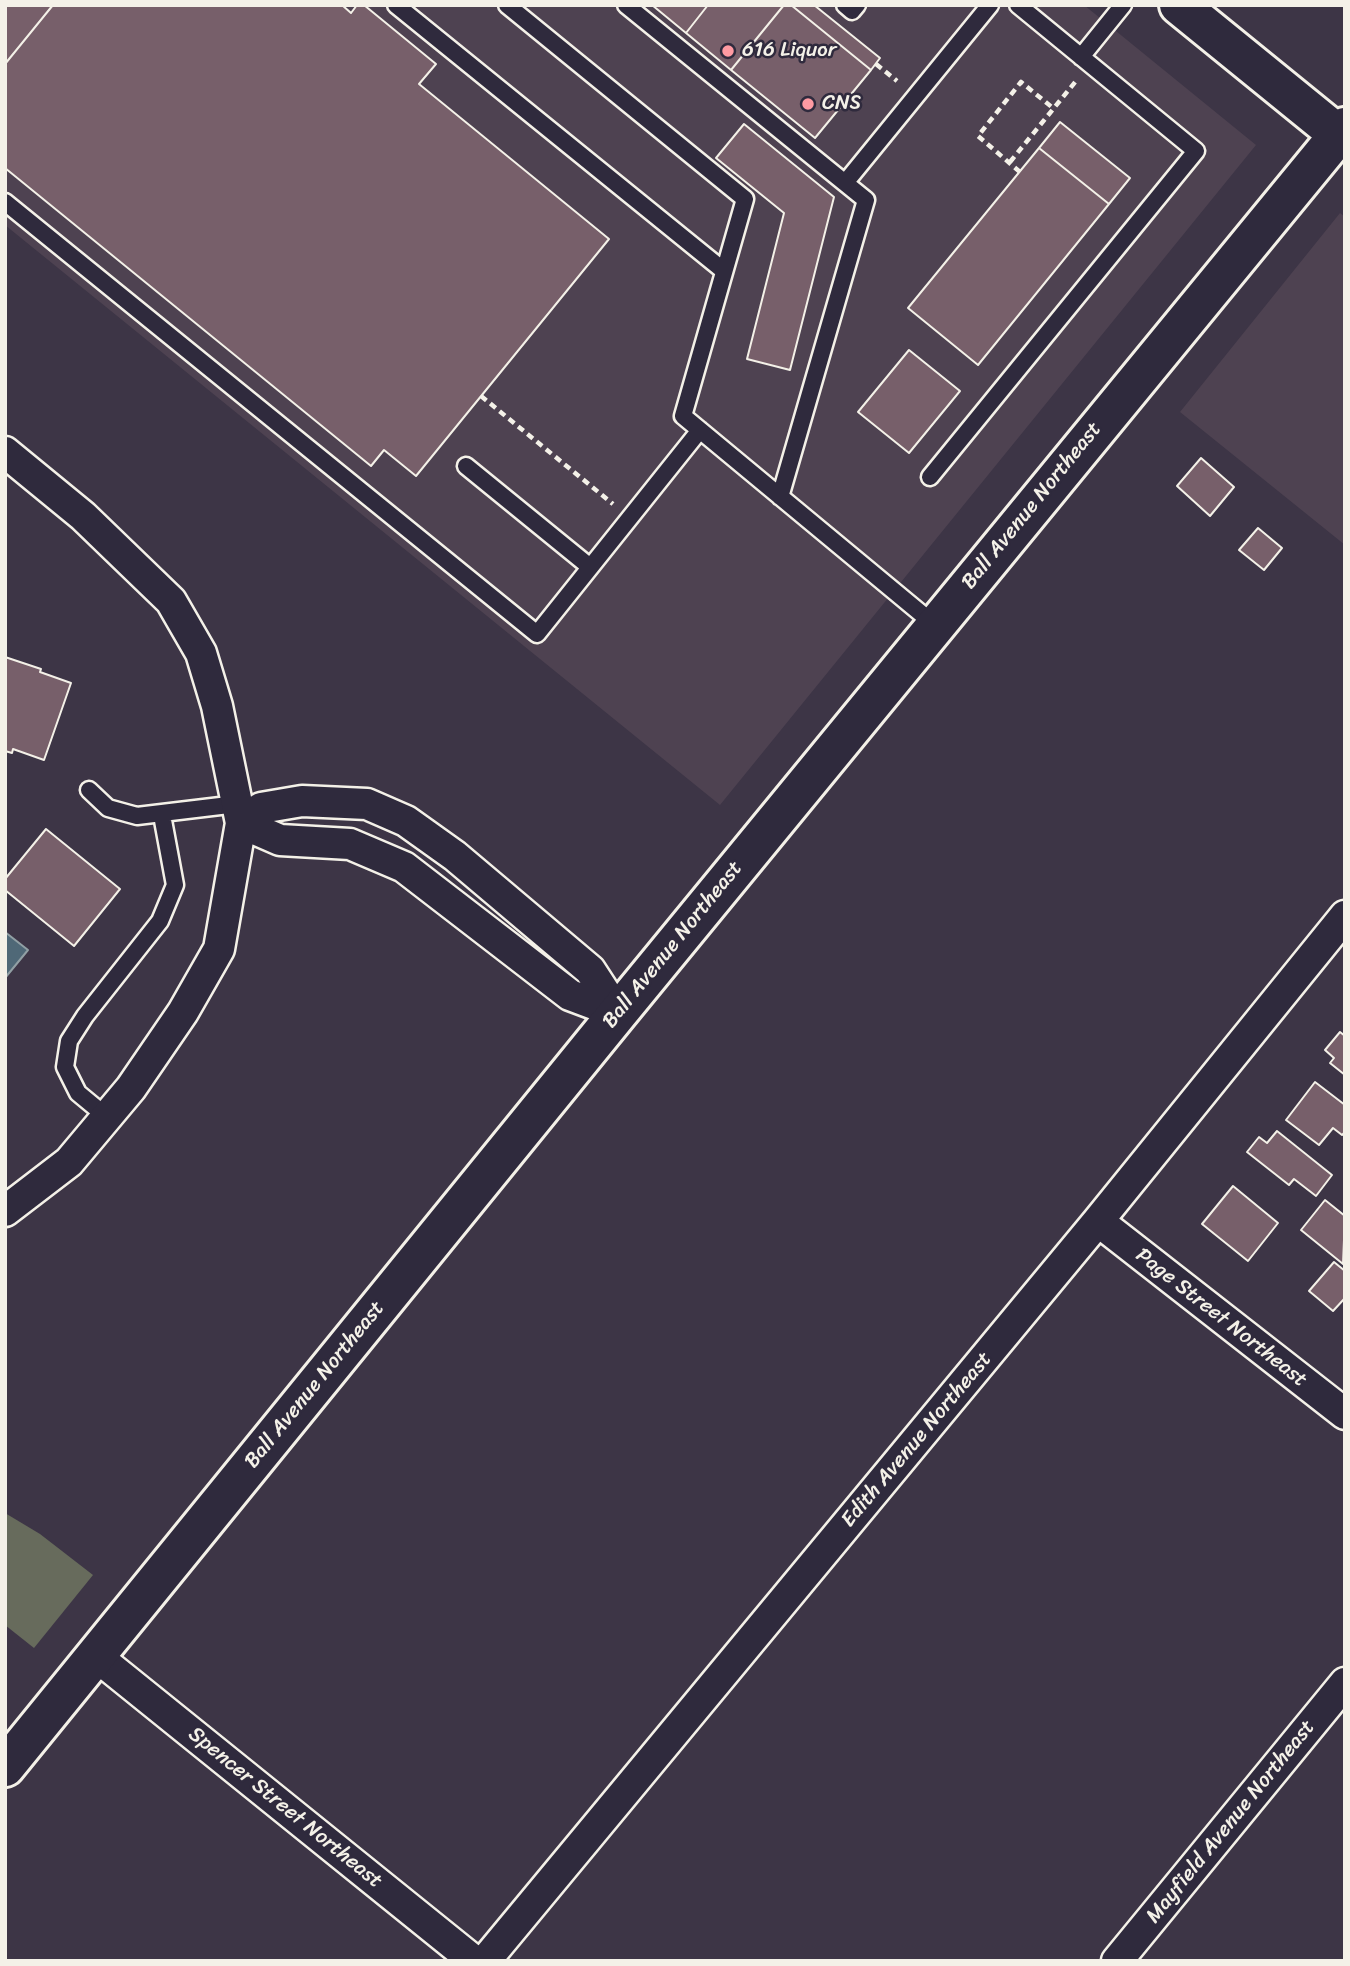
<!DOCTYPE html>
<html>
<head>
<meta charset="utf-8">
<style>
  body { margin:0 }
  #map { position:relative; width:1350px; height:1966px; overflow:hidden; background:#3d3546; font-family:Sriracha,sans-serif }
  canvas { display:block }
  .frame { position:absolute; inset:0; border:7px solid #f4f1e8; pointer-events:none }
</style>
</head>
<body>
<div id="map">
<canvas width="1350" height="1966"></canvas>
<div class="frame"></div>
</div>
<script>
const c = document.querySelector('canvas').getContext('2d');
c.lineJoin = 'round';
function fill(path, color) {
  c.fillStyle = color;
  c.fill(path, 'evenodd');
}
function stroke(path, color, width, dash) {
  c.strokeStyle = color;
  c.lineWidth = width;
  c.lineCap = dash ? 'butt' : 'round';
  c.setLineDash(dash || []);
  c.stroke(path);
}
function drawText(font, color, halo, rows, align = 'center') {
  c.font = font + ' Sriracha,sans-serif';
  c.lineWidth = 5;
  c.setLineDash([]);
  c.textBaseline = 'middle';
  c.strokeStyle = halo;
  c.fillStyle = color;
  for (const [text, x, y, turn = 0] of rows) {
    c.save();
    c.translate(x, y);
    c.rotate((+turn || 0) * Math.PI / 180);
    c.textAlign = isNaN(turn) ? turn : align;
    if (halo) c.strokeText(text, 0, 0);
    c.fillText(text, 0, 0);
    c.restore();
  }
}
const built = new Path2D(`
  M5 5H1084L1256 145 720 805 5 225Z
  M1340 213 1345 217V545L1180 412Z`);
const green = new Path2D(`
  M5 1513 40 1534 93 1575 34 1648 5 1625Z`);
const water = new Path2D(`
  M5 932 28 950 5 978Z`);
const building = new Path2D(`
  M5 5H53L5 64Z
  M53 5H342L351 13 357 5H364L436 64 419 84 609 239 416 476 384 450 371 466 5 168V64Z
  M652 5H708L686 33Z
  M708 5H784L731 70 686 33Z
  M784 5H791L871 70 815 138 731 70Z
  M791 5H814L880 58 871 70Z
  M1060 122 1130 178 1109 204 1039 148Z
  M744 124 834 197 790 370 747 359 784 213 716 158Z
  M1039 148 1109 204 978 365 908 308Z
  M909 350 960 391 909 453 858 412Z
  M1201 458 1234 487 1210 516 1177 486Z
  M1258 528 1282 548 1264 570 1239 550Z
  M5 657 41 669 40 672 71 683 44 760 13 749 12 753 5 751Z
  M46 829 120 889 74 946 5 890V879Z
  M1340 1032 1345 1036V1075L1330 1063 1334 1058 1325 1050Z
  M1315 1082 1345 1105V1132L1342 1135 1333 1128 1319 1145 1286 1120Z
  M1277 1131 1332 1175 1316 1196 1294 1179 1289 1185 1247 1152 1259 1137 1267 1143Z
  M1233 1186 1278 1223 1248 1261 1202 1224Z
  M1325 1200 1345 1216 1343 1264 1301 1230Z
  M1334 1262 1345 1271V1298L1333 1311 1309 1291Z`);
const path = new Path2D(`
  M876 64 897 81
  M1010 162 1076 81
  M1020 172 978 136 1021 82 1053 108
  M481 396 613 504`);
const lane = new Path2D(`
  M396 5 724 271
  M507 5 745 199 683 416 935 625
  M626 5 845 183
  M845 5 852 11 857 5
  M1081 57 1123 5
  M5 202 537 634 700 430
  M466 466 590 567
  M930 477 1196 151 1018 5
  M780 497 866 200 845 183 990 5
  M89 790 108 808 137 816 237 804
  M107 1117 78 1093 65 1067 69 1041 85 1016 160 921 175 885 162 815`);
const street = new Path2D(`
  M5 452 83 516 171 601 201 653 217 706 241 823 219 949 183 1012 131 1088 69 1162 5 1211
  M302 801 367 804 406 821 455 856 590 970 618 1013 570 995 404 867 350 844 280 840 241 823 261 808Z
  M1098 1221 1345 1414
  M96 1656 474 1961
  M485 1961 1098 1221 1345 916
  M1117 1961 1345 1683`);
const secondary = new Path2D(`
  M1179 5 1345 140
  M5 1767 618 1013 1345 127`);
const markers = [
  [728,51,7,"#ff9aa2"],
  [808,104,7,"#ff9aa2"]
];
const poiNames = [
  ["616 Liquor",742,51],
  ["CNS",822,104]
];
const streetNames = [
  ["Ball Avenue Northeast",1032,506,-51],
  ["Ball Avenue Northeast",673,945,-51],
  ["Page Street Northeast",1221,1318,38],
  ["Ball Avenue Northeast",315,1385,-51],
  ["Edith Avenue Northeast",917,1440,-50],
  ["Spencer Street Northeast",285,1808,39],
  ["Mayfield Avenue Northeast",1231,1822,-51]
];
fill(built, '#4e4251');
fill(green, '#676b5c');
fill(water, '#4f6877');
stroke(water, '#919fa4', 2);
fill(building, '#775f6a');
stroke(building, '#f4f1e8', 2);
stroke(lane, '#f4f1e8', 21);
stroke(street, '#f4f1e8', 35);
stroke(secondary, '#f4f1e8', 44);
stroke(path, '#f4f1e8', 4.5, [7, 5]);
stroke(lane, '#2f2a3d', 16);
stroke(street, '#2f2a3d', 30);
stroke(secondary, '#2f2a3d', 38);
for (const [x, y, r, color] of markers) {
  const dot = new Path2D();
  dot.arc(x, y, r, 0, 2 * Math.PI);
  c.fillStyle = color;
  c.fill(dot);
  stroke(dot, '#2f2a3d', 2.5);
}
drawText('21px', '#f4f1e8', '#2f2a3d', poiNames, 'left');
drawText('21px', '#f4f1e8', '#2f2a3d', streetNames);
</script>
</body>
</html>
